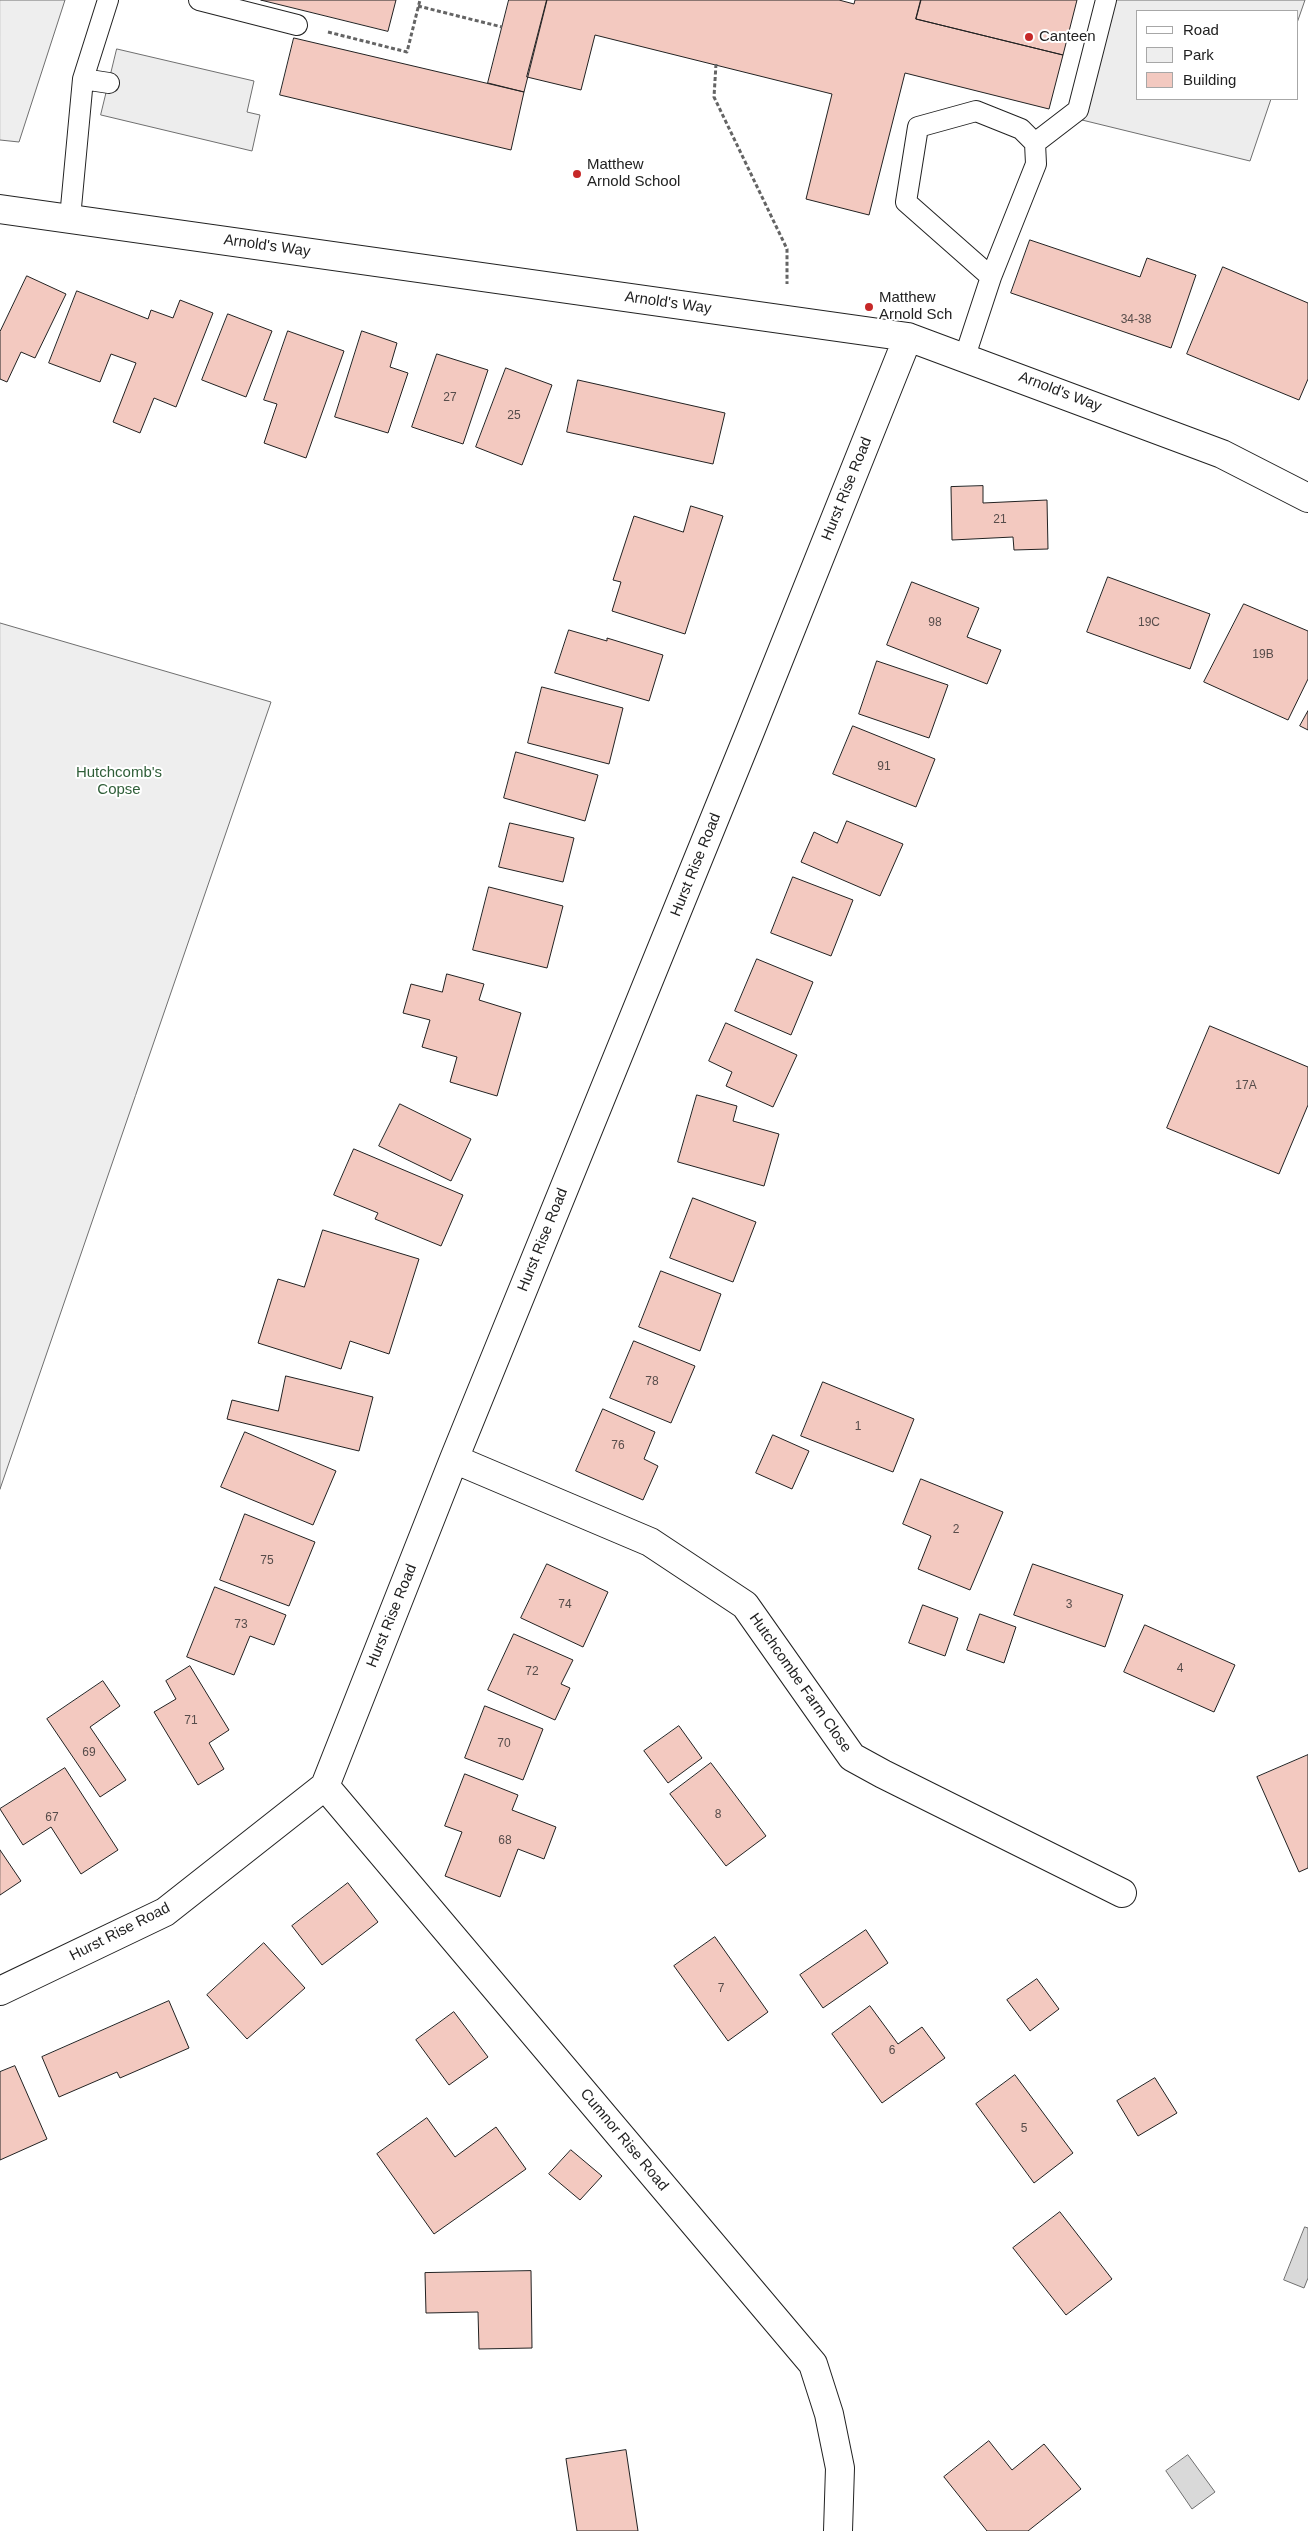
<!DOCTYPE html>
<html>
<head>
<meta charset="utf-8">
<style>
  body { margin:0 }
  #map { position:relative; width:1308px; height:2531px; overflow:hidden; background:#fff; font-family:Arial,sans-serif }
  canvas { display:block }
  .legend { position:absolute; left:1136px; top:10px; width:162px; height:90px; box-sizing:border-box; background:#fff; border:1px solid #a7a7a7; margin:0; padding:6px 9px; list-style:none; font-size:15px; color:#222 }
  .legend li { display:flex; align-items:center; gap:10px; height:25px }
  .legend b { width:25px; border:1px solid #a7a7a7 }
</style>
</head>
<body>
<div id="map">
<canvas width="1308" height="2531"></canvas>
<ul class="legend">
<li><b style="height:6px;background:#fff"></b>Road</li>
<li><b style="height:14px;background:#eee"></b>Park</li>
<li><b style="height:14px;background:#f3c9c0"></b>Building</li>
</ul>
</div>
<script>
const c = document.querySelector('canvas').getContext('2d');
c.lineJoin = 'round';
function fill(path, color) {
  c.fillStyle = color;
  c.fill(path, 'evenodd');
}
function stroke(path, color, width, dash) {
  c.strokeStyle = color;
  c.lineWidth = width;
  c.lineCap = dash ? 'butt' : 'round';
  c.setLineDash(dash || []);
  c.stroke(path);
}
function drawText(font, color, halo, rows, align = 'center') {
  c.font = font + ' Arial,sans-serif';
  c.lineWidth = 4;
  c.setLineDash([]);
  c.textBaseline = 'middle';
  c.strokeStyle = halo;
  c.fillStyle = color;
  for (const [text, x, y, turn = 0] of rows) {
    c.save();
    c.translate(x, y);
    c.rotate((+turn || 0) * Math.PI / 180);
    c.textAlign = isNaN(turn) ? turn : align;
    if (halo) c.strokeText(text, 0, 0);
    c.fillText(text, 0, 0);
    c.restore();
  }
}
const green = new Path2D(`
  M0 0H65L19 142 0 140Z
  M0 623 271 702 0 1489Z`);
const parking = new Path2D(`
  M1116 0H1305L1297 23V11H1137V99H1271L1250 161 1082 120Z
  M117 49 254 81 247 112 260 115 252 151 101 115Z`);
const water = new Path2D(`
  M1305 2227 1308 2228V2278L1304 2288 1284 2280Z
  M1188 2455 1215 2492 1192 2509 1166 2471Z`);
const building = new Path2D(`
  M261 0H396L388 31Z
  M509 0H547L524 92 488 83Z
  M547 0H839L854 4 855 0H921L916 19 1063 55 1049 109 905 73 869 215 806 199 832 94 595 35 581 90 527 77Z
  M921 0H1077L1063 55 916 19Z
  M294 38 524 92 511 150 280 95Z
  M1030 240 1140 277 1147 258 1196 275 1171 348 1011 293Z
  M1223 267 1308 303V379L1299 400 1187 354Z
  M27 276 66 294 35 358 21 352 7 382 0 379V332Z
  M77 291 148 319 151 310 173 318 180 300 213 313 176 407 154 398 140 433 113 422 136 363 111 354 100 382 49 363Z
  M228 314 272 331 246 397 202 380Z
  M288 331 344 351 306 458 264 443 277 404 264 400Z
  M362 331 397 343 390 367 408 373 388 433 335 417Z
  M437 354 488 370 463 444 412 427Z
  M506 368 552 385 522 465 476 447Z
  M578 380 725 413 713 464 567 432Z
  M983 486V503L1047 500 1048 549 1014 550 1013 537 952 540 951 487Z
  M691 506 723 516 685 634 612 611 621 582 613 580 634 516 683 532Z
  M1108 577 1210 614 1190 669 1087 632Z
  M912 582 979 608 967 637 1001 650 987 684 887 645Z
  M1244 604 1308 631V679L1288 720 1204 682Z
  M569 630 607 641V638L663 655 649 701 555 673Z
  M877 661 948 685 929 738 859 714Z
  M542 687 623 708 609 764 528 743Z
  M1308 711V730L1300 726Z
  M853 726 935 759 916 807 833 774Z
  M516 752 598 775 585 821 504 798Z
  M847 821 903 844 880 896 801 862 814 832 837 843Z
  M510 823 574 838 563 882 499 867Z
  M793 877 853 900 831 956 771 933Z
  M489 887 563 906 547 968 473 950Z
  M757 959 813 982 791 1035 735 1011Z
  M447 974 484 984 479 1000 521 1013 497 1096 450 1082 457 1057 422 1047 430 1020 403 1013 411 984 442 992Z
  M726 1023 797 1055 773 1107 726 1086 732 1072 709 1061Z
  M1210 1026 1308 1067V1105L1279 1174 1167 1128Z
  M697 1095 737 1106 733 1121 779 1134 764 1186 678 1162Z
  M400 1104 471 1139 451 1181 379 1146Z
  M354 1149 463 1195 441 1246 375 1219 378 1213 334 1195Z
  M693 1198 756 1222 733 1282 670 1258Z
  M323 1230 419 1259 389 1354 350 1341 341 1369 258 1343 278 1279 304 1287Z
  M661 1271 721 1294 700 1351 639 1327Z
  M634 1341 695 1366 671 1423 610 1398Z
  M286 1376 373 1397 359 1451 227 1419 232 1400 278 1411Z
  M823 1382 914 1419 893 1472 801 1436Z
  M603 1409 655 1432 644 1459 658 1466 643 1500 576 1471Z
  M245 1432 336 1471 313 1525 221 1487Z
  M773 1435 809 1451 792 1489 756 1473Z
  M921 1479 1003 1512 970 1590 918 1569 931 1536 903 1524Z
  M245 1514 315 1542 289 1606 220 1580Z
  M547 1564 608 1592 583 1647 521 1618Z
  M1033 1564 1123 1595 1105 1647 1014 1615Z
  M215 1587 286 1615 274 1645 250 1636 234 1675 187 1657Z
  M923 1605 958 1618 945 1656 909 1643Z
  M980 1614 1016 1627 1004 1663 967 1650Z
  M1145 1625 1235 1665 1214 1712 1124 1672Z
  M514 1634 573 1660 561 1684 570 1688 555 1720 488 1690Z
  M190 1666 229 1730 209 1743 224 1769 198 1785 154 1712 176 1699 166 1681Z
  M103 1681 120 1706 90 1727 126 1780 100 1797 47 1719Z
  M485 1706 543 1729 523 1780 465 1758Z
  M679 1726 702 1758 668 1783 644 1751Z
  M1308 1755V1868L1299 1872 1257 1777Z
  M711 1763 766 1836 726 1866 670 1794Z
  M65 1768 118 1850 81 1874 51 1827 23 1845 0 1809Z
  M465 1774 518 1795 512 1810 556 1827 544 1859 518 1849 500 1897 445 1876 462 1832 445 1826Z
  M0 1850 21 1881 0 1895Z
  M348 1883 378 1922 322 1965 292 1926Z
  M866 1930 888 1963 823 2008 800 1975Z
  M715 1937 768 2012 728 2041 674 1966Z
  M264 1943 305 1988 247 2039 207 1995Z
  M1037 1979 1059 2009 1030 2031 1007 2000Z
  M169 2001 189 2048 120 2078 117 2072 59 2097 42 2057Z
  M870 2006 898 2044 922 2027 945 2058 882 2103 832 2034Z
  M454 2012 488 2057 449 2085 416 2040Z
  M15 2066 47 2139 0 2160V2072Z
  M1015 2075 1073 2153 1034 2183 976 2104Z
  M1155 2078 1177 2113 1138 2136 1117 2101Z
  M427 2118 455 2157 496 2127 526 2169 434 2234 377 2154Z
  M571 2150 602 2176 580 2200 549 2174Z
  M1060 2212 1112 2279 1066 2315 1013 2248Z
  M531 2271 532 2348 479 2349 478 2312 426 2313 425 2273Z
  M989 2441 1012 2470 1044 2444 1081 2489 1028 2531H987L944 2477Z
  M626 2450 638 2531H577L566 2459Z`);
const path = new Path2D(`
  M418 6 502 27
  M328 32 407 52 420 0
  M716 64 714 97 787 249V284`);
const service = new Path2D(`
  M199 0 297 25
  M83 79 109 83
  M1035 143 1078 110 1106 0
  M70 218 83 79 108 0
  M965 356 991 277 906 202 918 127 976 111 1021 129 1035 143 1036 164 991 277`);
const minor = new Path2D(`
  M0 209 908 337 1222 454 1308 498
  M454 1459 650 1542 745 1605 852 1757 883 1774 1122 1893
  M325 1786 813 2364 829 2414 840 2468 838 2531
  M0 1991 165 1912 325 1786 454 1459 749 734 908 337`);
const markers = [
  [1029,37,5,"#c62828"],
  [577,174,5,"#c62828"],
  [869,307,5,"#c62828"]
];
const numberNames = [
  ["34-38",1136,320],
  ["27",450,398],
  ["25",514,416],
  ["21",1000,520],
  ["98",935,623],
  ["19C",1149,623],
  ["19B",1263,655],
  ["91",884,767],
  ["17A",1246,1086],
  ["78",652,1382],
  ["1",858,1427],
  ["76",618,1446],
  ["2",956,1530],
  ["75",267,1561],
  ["74",565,1605],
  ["3",1069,1605],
  ["73",241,1625],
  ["4",1180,1669],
  ["72",532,1672],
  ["71",191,1721],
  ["70",504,1744],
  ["69",89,1753],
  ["8",718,1815],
  ["67",52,1818],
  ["68",505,1841],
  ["7",721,1989],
  ["6",892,2051],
  ["5",1024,2129]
];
const poiNames = [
  ["Canteen",1039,37],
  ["Matthew",587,165],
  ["Arnold School",587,182],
  ["Matthew",879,298],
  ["Arnold Sch",879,315]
];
const streetNames = [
  ["Arnold's Way",267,246,8],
  ["Arnold's Way",668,303,8],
  ["Arnold's Way",1060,392,21],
  ["Hurst Rise Road",847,489,-68],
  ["Hurst Rise Road",696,865,-68],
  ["Hurst Rise Road",543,1240,-68],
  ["Hurst Rise Road",392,1616,-68],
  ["Hutchcombe Farm Close",800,1683,55],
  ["Hurst Rise Road",120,1932,-27],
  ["Cumnor Rise Road",624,2140,50]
];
const parkNames = [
  ["Hutchcomb's",119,773],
  ["Copse",119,790]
];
fill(green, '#eee');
stroke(green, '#6f6f6f', 1);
fill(parking, '#ededed');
stroke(parking, '#6f6f6f', 1);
fill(water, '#d9d9d9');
stroke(water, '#6f6f6f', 1);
fill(building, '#f3c9c0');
stroke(building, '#222', 1);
stroke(service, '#222', 22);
stroke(minor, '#222', 30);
stroke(path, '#646464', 3, [4, 2.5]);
stroke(service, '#fff', 20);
stroke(minor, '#fff', 28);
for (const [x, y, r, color] of markers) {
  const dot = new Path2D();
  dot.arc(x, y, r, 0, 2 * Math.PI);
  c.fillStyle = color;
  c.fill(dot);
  stroke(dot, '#fff', 2);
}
drawText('12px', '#564c4a', null, numberNames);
drawText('15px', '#222', '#fff', poiNames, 'left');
drawText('15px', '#222', '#fff', streetNames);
drawText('15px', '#2f5e38', '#fff', parkNames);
</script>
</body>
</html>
